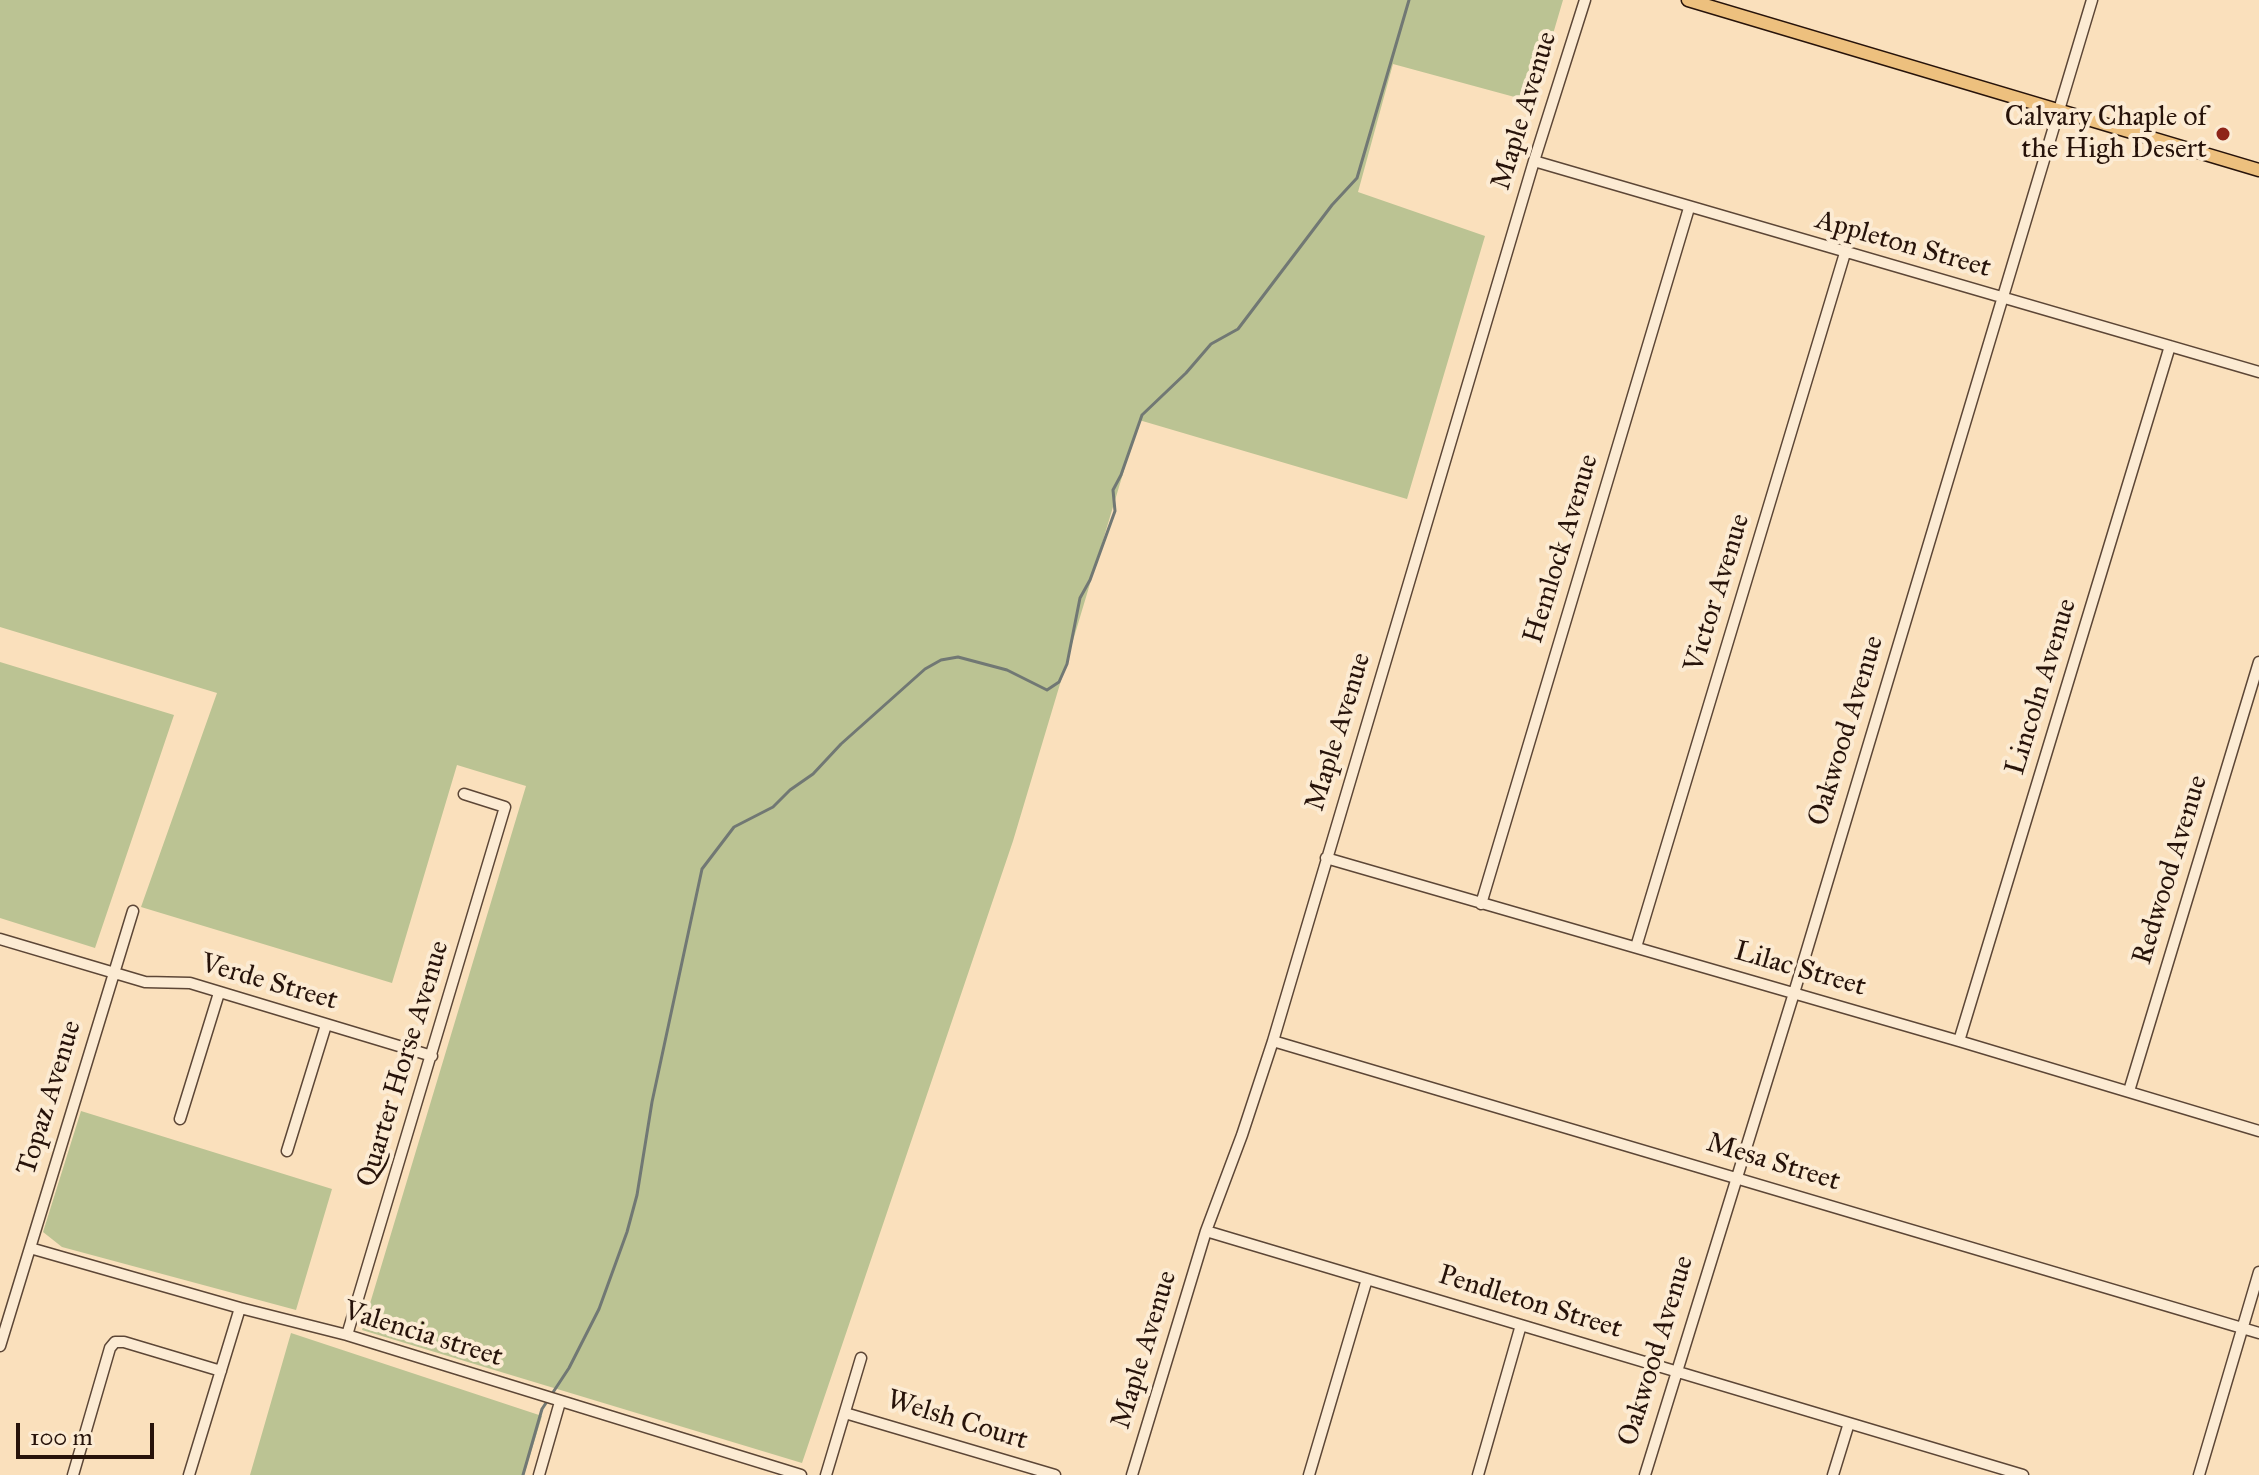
<!DOCTYPE html>
<html>
<head>
<meta charset="utf-8">
<style>
  body { margin:0 }
  #map { position:relative; width:2259px; height:1475px; overflow:hidden; background:#fae0bc; font-family:"IM FELL Great Primer",serif }
  canvas { display:block }
  .scale { position:absolute; left:16px; top:1423px; width:138px; height:36px; box-sizing:border-box; border:4px solid #27130a; border-top:0; padding-left:10px; font-size:24px; line-height:28px; white-space:nowrap; color:#27130a; -webkit-text-stroke:6px #fcebd3; paint-order:stroke }
</style>
</head>
<body>
<div id="map">
<canvas width="2259" height="1475"></canvas>
<div class="scale">100 m</div>
</div>
<script>
const c = document.querySelector('canvas').getContext('2d');
c.lineJoin = 'round';
function fill(path, color) {
  c.fillStyle = color;
  c.fill(path, 'evenodd');
}
function stroke(path, color, width, dash) {
  c.strokeStyle = color;
  c.lineWidth = width;
  c.lineCap = dash ? 'butt' : 'round';
  c.setLineDash(dash || []);
  c.stroke(path);
}
function drawText(font, color, halo, rows, align = 'center') {
  c.font = font + ' "IM FELL Great Primer",serif';
  c.lineWidth = 8;
  c.setLineDash([]);
  c.textBaseline = 'middle';
  c.strokeStyle = halo;
  c.fillStyle = color;
  for (const [text, x, y, turn = 0] of rows) {
    c.save();
    c.translate(x, y);
    c.rotate((+turn || 0) * Math.PI / 180);
    c.textAlign = isNaN(turn) ? turn : align;
    if (halo) c.strokeText(text, 0, 0);
    c.fillText(text, 0, 0);
    c.restore();
  }
}
const green = new Path2D(`
  M0 0H1563L1533 102 1393 64 1358 192 1485 236 1407 499 1139 420 1013 841 802 1463 362 1330 526 786 457 765 392 983 141 907 217 693 0 627Z
  M0 662 174 715 95 948 0 918Z
  M81 1111 332 1189 296 1310 62 1247 43 1232Z
  M291 1333 542 1416 524 1475H250Z`);
const stream = new Path2D(`
  M523 1475 542 1409 569 1368 599 1309 627 1232 637 1195 652 1102 702 869 734 827 773 807 790 790 813 774 841 744 925 669 941 660 958 657 1007 670 1047 690 1059 682 1067 664 1080 598 1090 580 1115 511 1113 490 1121 475 1142 415 1186 373 1211 344 1238 329 1332 205 1357 178 1409 0`);
const minor = new Path2D(`
  M1534 161 2259 372
  M1326 858 1959 1041 2259 1131
  M1481 904 1689 208
  M0 939 145 982 190 983 432 1056
  M1636 947 1845 253
  M1273 1041 2259 1333
  M1959 1041 2170 346
  M2129 1091 2259 662
  M180 1119 219 993
  M287 1151 326 1025
  M1206 1231 2023 1475
  M30 1248 240 1308 347 1335 801 1475
  M347 1335 505 807 464 794
  M0 1346 133 911
  M845 1413 1055 1475
  M73 1475 110 1348 115 1342H124L221 1371
  M189 1475 240 1308
  M539 1475 560 1402
  M826 1475 861 1358
  M1132 1475 1206 1231 1242 1135 1273 1041 1534 161 1585 0
  M1309 1475 1367 1279
  M1478 1475 1521 1325
  M1645 1475 1794 993 2092 0
  M1833 1475 1849 1423
  M2199 1475 2259 1272`);
const major = new Path2D(`
  M1688 0 2259 170`);
const markers = [
  [2223,134,8,"#8f2418"]
];
const streetNames = [
  ["Maple Avenue",1525,111,-73],
  ["Appleton Street",1903,245,16],
  ["Hemlock Avenue",1562,549,-73],
  ["Victor Avenue",1718,593,-73],
  ["Lincoln Avenue",2042,687,-73],
  ["Oakwood Avenue",1847,731,-73],
  ["Maple Avenue",1339,732,-73],
  ["Redwood Avenue",2171,870,-73],
  ["Lilac Street",1800,970,16],
  ["Verde Street",269,983,16],
  ["Quarter Horse Avenue",404,1064,-73],
  ["Topaz Avenue",50,1098,-73],
  ["Mesa Street",1773,1163,17],
  ["Pendleton Street",1530,1303,17],
  ["Valencia street",423,1335,17],
  ["Maple Avenue",1145,1350,-73],
  ["Oakwood Avenue",1657,1351,-73],
  ["Welsh Court",957,1421,17]
];
const poiNames = [
  ["Calvary Chaple of",2207,118],
  ["the High Desert",2207,150]
];
fill(green, '#bbc393');
stroke(stream, '#717874', 3);
stroke(minor, '#5c4636', 13);
stroke(major, '#27130a', 15);
stroke(minor, '#fcebd3', 10);
stroke(major, '#edc07e', 12);
for (const [x, y, r, color] of markers) {
  const dot = new Path2D();
  dot.arc(x, y, r, 0, 2 * Math.PI);
  c.fillStyle = color;
  c.fill(dot);
  stroke(dot, '#fcebd3', 3);
}
drawText('28px', '#27130a', '#fcebd3', streetNames);
drawText('28px', '#27130a', '#fcebd3', poiNames, 'right');
</script>
</body>
</html>
